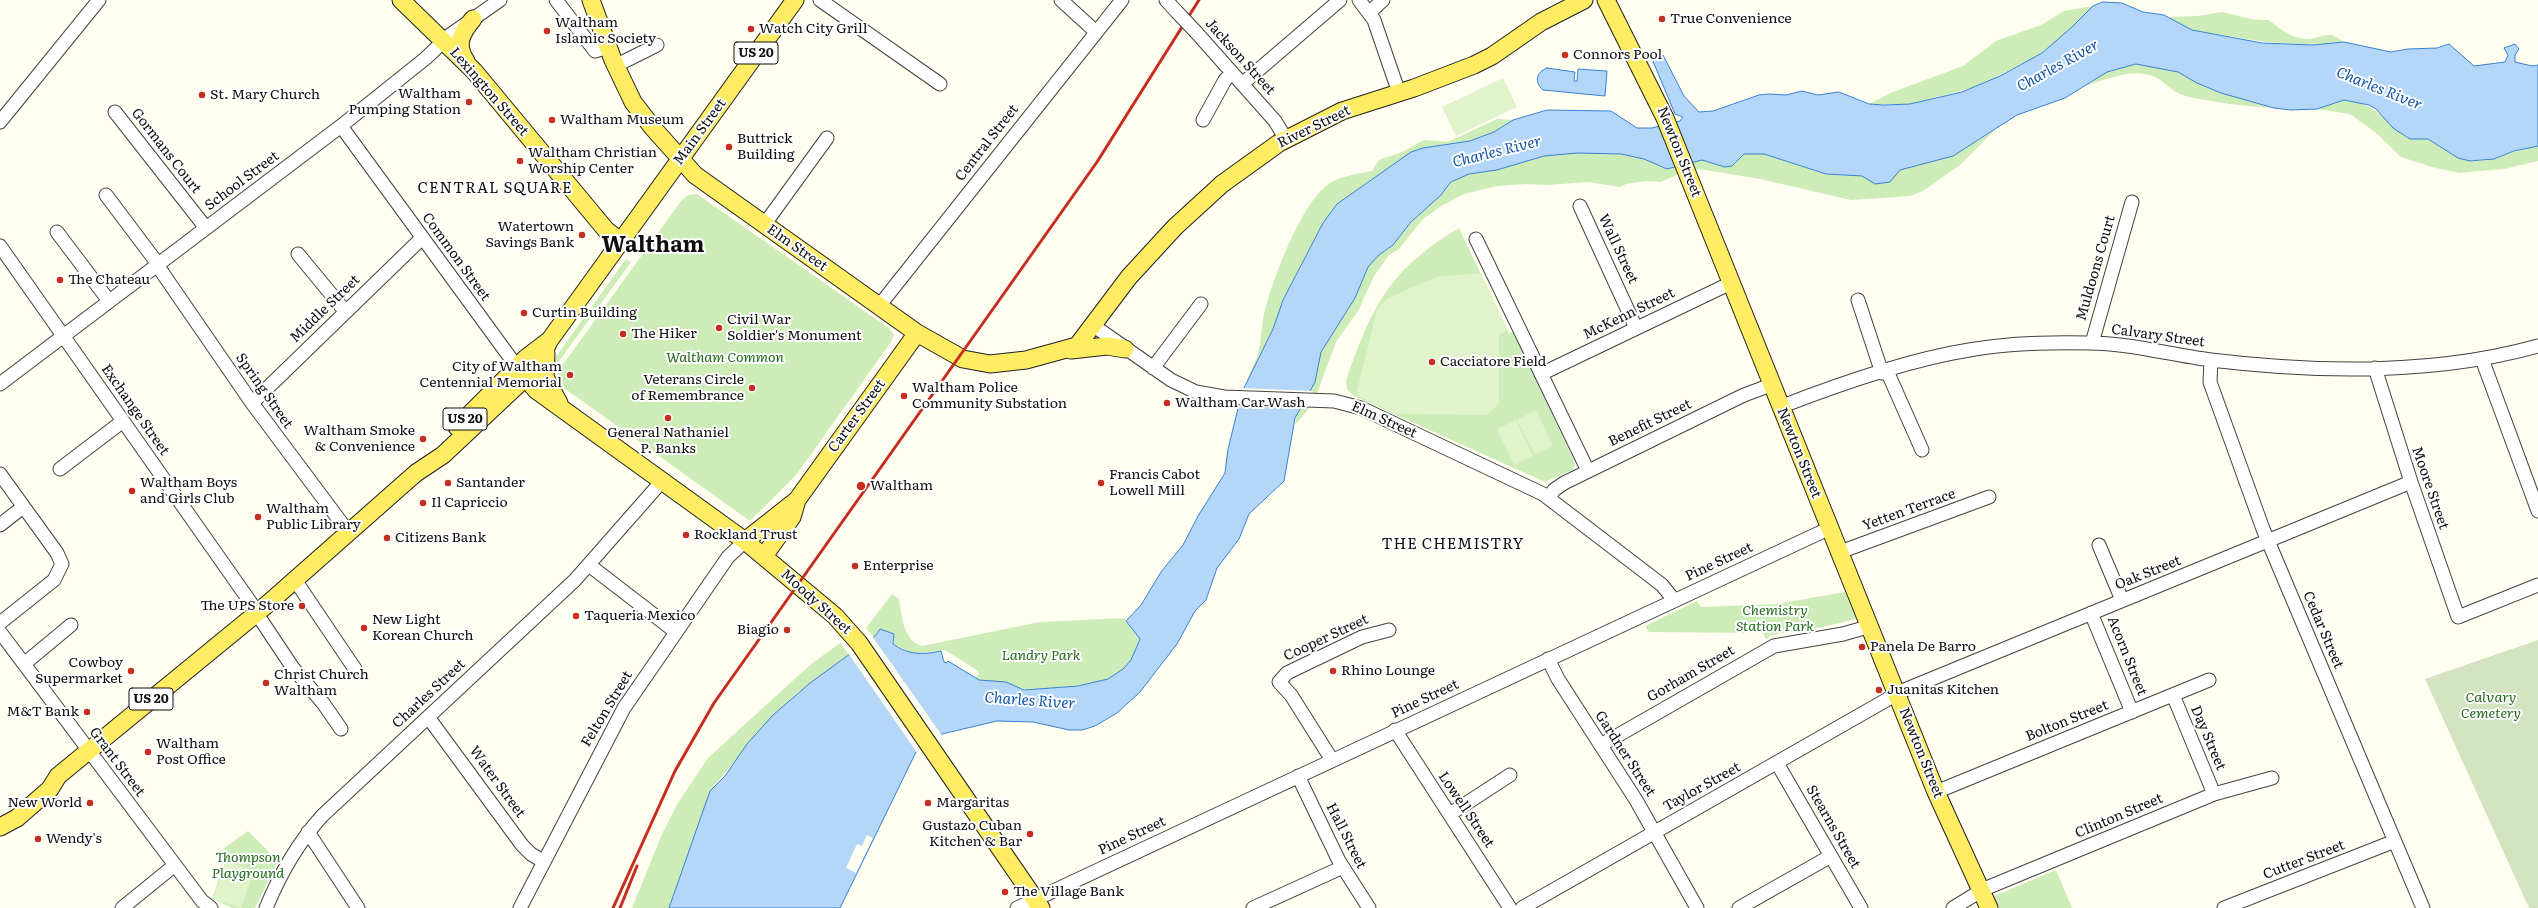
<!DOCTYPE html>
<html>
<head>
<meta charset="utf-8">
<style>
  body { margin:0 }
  canvas { display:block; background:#fffef1 }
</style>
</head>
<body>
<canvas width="2538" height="908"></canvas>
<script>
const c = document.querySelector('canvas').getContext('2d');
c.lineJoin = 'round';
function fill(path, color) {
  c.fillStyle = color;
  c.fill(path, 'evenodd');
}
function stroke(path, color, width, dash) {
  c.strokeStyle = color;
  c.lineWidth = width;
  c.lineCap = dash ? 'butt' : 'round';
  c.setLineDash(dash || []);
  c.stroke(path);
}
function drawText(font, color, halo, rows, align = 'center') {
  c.font = font + ' Literata,serif';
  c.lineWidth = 4;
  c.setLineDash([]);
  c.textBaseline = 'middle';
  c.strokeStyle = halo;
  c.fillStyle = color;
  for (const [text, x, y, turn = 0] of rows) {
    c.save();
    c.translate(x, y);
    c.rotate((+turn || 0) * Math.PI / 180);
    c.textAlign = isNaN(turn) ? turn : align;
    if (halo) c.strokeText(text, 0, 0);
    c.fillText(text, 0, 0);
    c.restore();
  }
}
const green = new Path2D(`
  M2093 6 2072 27 2042 53 1976 87 1910 104H1869L1893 92 1963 66 1996 41 2041 25 2064 11Z
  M2222 12C2238 15 2251 21 2268 20 2280 28 2290 38 2306 39 2323 39 2327 28 2344 42 2302 46 2270 44 2229 36 2207 32 2186 33 2169 17L2198 16Z
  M2136 64 2178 72 2274 108C2245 106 2215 103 2186 96 2172 93 2167 83 2155 77 2135 67 2106 79 2086 86L2107 72Z
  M2344 100C2376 103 2382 119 2406 136 2414 142 2421 136 2429 140 2442 146 2455 159 2470 161 2494 164 2515 148 2538 146V161L2504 169 2459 173 2432 167 2401 157 2375 132 2350 114 2317 109Z
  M1497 119 1513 120 1494 132 1470 141 1423 148 1390 167 1337 204 1323 223 1292 282 1273 329 1247 382C1249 371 1256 363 1258 353 1261 343 1261 331 1263 320 1269 287 1300 206 1326 186 1338 176 1357 174 1372 171L1379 160 1402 152 1424 140 1448 142Z
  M1995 130 1960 165 1923 191 1910 196 1851 200 1760 179 1699 169 1679 174 1661 182 1645 181 1626 184 1620 187 1588 182 1548 185 1526 184 1497 186 1464 194 1441 206 1423 219 1399 249 1389 255 1374 276 1358 311 1336 342 1313 404 1295 425 1297 413 1307 397 1321 352 1355 298 1368 267 1379 255 1393 245 1420 212 1441 195 1456 178 1544 156 1578 153 1621 154 1644 159 1667 169 1702 160 1725 167 1732 166 1744 154H1764L1815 171 1862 176 1875 184 1890 182 1900 170 1953 156Z
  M697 194 890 329 894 335 891 342 796 475 750 521 564 388 557 377 559 370 681 201 688 195Z
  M1459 228 1509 333 1513 332 1575 463 1574 469 1545 482 1354 396 1347 389 1346 381C1372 306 1389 270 1459 228Z
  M626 259 631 262 557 364 553 361Z
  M1845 592 1856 619 1823 627 1772 635 1766 639 1763 633 1649 632 1645 626 1697 601 1701 607 1776 604Z
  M892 594 899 599C902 615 903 641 922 646L1040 622 1124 618 1140 639 1131 660 1123 669 1108 679 1090 684 1030 691 1002 682H986L975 678 979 674 978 671 945 650 915 654 894 645V634L880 629 874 637 866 628Z
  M840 643 849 655 797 693 773 715 710 791 669 908H632L663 832 678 803 708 758 810 665Z
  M248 831 278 861 255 908H233L212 899 226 859 224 848Z
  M2056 870 2072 908H1999L1994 896Z`);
const cemetery = new Path2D(`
  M2538 640V908H2529L2425 679Z`);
const pitch = new Path2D(`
  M1503 78 1517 107 1456 136 1442 107Z
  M1481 273 1508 330 1499 335V403L1487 415 1395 414 1356 395 1377 310 1386 299 1436 277Z
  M1536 410 1553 446 1535 455 1517 420Z
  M1516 420 1533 456 1514 465 1497 429Z
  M227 861 254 871 241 908 213 899Z`);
const water = new Path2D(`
  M2103 2 2122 3 2143 12 2164 15 2192 30 2262 43 2312 45 2344 42 2391 52 2408 49 2437 48 2449 44 2474 66 2505 62 2508 55 2504 48 2515 44 2519 49 2515 55V62L2532 66 2538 65V146L2514 151 2494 159 2470 161 2458 158 2428 139H2410L2393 128 2376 109 2369 105 2344 100 2317 109 2291 110 2274 108 2221 93 2197 83 2178 72 2136 64 2107 72 2065 98 2017 115 1953 156 1900 170 1890 182 1875 184 1862 176 1826 174 1764 154H1744L1732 166 1725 167 1702 160 1667 169 1644 159 1621 154 1578 153 1544 156 1497 170 1469 174 1451 182 1441 195 1411 222 1393 245 1379 255 1368 267 1355 298 1321 352 1315 382 1295 418 1284 481 1249 514 1239 539 1217 568 1206 600 1195 611 1177 644 1140 692 1117 713 1095 726 1082 730H1069L1033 722 997 721 942 734 916 752 840 908H669L710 791 725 776 747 744 773 715 810 683 876 635 880 629 894 634 893 644C908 655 923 655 941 651L944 662 946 663 948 661 979 680 1006 682 1024 690 1078 686 1108 679 1123 669 1131 660 1140 639 1126 621 1141 605 1161 572 1183 545 1198 516 1225 473 1228 449 1242 392 1273 329 1283 300 1323 223 1337 204 1411 152 1423 148 1470 141 1494 132 1513 120 1547 110 1611 111 1637 128H1652L1680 121 1683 117 1675 114 1652 59 1663 55 1684 96 1699 112 1713 111 1759 95 1769 94 1786 95 1802 91 1818 95 1839 92 1869 104 1884 105 1910 104 1962 92 2000 76 2042 53 2072 27 2093 6Z
  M1547 68 1575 72 1574 81H1577L1578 69 1607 71 1605 96 1543 90C1534 82 1536 72 1547 68Z`);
const pier = new Path2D(`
  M1242 388 1313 391 1302 408 1237 406Z
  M872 636 943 737 918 754 848 653Z
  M867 835 873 838 856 873 846 868 857 844 862 846Z`);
const minor = new Path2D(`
  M556 0 595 51 608 47
  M820 0 940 84
  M1061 0 1096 32
  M1166 0 1177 12
  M1359 0 1374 20 1399 93
  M1370 12 1383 0
  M1196 32 1275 121 1286 139
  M615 66 657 45
  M1242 84 1340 0
  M115 112 206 228
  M1203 120 1225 80 1232 73
  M0 122 99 0
  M341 126 517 367
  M106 195 158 264
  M1580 206 1636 328
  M764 225 827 138
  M57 232 109 301
  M1476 239 1588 471
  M0 246 258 613
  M298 254 345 311
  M157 265 252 403 349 533
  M1858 300 1882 373
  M879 306 1122 0
  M1094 326 1171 380 1196 392 1224 397 1334 401 1361 408 1543 494 1662 585 1674 600
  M2092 343 2132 202
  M2482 359 2538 511
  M2211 360 2210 382 2263 529 2423 908
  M1153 368 1201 304
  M2375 368 2411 482 2458 617 2538 585
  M1887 371 1922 450
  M1541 374 1731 283
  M0 384 341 126 426 58 450 35 500 0
  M252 403 422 238
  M1780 407C1839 384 1907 360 1969 350 2008 343 2048 342 2089 343 2129 343 2171 355 2211 360 2318 373 2434 375 2538 346
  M60 469 123 421
  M0 474 57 553 62 564 54 580 0 623
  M1549 497 1554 490 1564 483 1744 395 1771 385
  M0 525 23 507
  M2099 545 2122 600
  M1840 552 1989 497
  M589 565 676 632
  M295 580 355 669
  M2091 613 2132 712
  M257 614 293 668 323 703 341 729
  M0 632 202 901 211 908
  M1548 659 1558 679 1636 800 1697 908
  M24 664 71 625
  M2173 695 2214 794
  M428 717 522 845 531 854 544 862
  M1395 730 1510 908
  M1601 745 1774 646 1843 634 1871 626
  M1332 760 1291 695 1279 682 1287 673 1362 637 1389 630
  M1777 763 1861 908
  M1298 776 1339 861 1369 908
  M1936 792 2209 680
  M1450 814 1510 775
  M308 832 358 908
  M122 908 175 865
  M266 908C280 874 297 844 322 816L575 580 663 480
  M520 908 624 708 728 557 745 541
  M1017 908 1830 528
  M1253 908 1343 867
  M1522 908 1902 691 2411 482
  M1739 908 1831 856
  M1953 908 1984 889 2214 794 2272 778
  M2224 908 2395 841`);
const major = new Path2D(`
  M401 0 474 71 606 230 621 242
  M591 0 613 60 633 102 653 128 695 175 917 333 963 359 990 364 1026 360 1077 346 1129 277 1175 227 1222 184 1279 143 1342 111 1414 88 1474 65 1492 56 1541 22 1584 0
  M1606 0 1665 118 1936 792 1989 908
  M466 61C455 45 461 33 473 19
  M1071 350 1107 346 1125 349
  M546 353 545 377 559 403
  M517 367 536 390 745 541 835 616 859 643 1041 908
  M457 427 526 358 547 342
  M745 541 797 500 917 333
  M764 556 792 517 797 500
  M0 827 17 818 50 789 58 776 263 608 416 473 443 455 525 378 539 363 549 341 795 0`);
const rail = new Path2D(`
  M613 908 675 771 714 703 1097 162 1199 0
  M620 908 637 866`);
const minorBridge = new Path2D(`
  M1177 12 1196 32`);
const markers = [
  [1662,19,4,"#c72c20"],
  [751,29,4,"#c72c20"],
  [547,31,4,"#c72c20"],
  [1565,55,4,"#c72c20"],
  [202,95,4,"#c72c20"],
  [469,102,4,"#c72c20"],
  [552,120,4,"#c72c20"],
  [729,147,4,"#c72c20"],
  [520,161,4,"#c72c20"],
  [582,235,4,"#c72c20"],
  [60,280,4,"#c72c20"],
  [524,313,4,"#c72c20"],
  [719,328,4,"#c72c20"],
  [623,334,4,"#c72c20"],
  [1432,362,4,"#c72c20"],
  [570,375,4,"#c72c20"],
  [752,388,4,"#c72c20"],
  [904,396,4,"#c72c20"],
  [1167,403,4,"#c72c20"],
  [668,418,4,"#c72c20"],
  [423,439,4,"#c72c20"],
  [448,483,4,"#c72c20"],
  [1101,483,4,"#c72c20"],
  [861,486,5,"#c72c20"],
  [132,491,4,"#c72c20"],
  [423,503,4,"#c72c20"],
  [258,517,4,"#c72c20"],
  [686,535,4,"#c72c20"],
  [387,538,4,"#c72c20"],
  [855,566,4,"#c72c20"],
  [302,606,4,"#c72c20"],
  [576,616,4,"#c72c20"],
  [364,628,4,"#c72c20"],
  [787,630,4,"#c72c20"],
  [1862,647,4,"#c72c20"],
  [131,671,4,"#c72c20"],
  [1333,671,4,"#c72c20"],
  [266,683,4,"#c72c20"],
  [1879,690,4,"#c72c20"],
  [87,712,4,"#c72c20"],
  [148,752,4,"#c72c20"],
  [90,803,4,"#c72c20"],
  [928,803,4,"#c72c20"],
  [1030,834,4,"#c72c20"],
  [38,839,4,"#c72c20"],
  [1005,892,4,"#c72c20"]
];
const shields = [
  [756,53,44],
  [465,419,44],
  [151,699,44]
];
const shieldNames = [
  ["US 20",756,53],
  ["US 20",465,419],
  ["US 20",151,699]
];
const poiNames = [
  ["True Convenience",1670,19],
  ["Waltham",555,23],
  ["Islamic Society",555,39],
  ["Watch City Grill",759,29],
  ["Connors Pool",1573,55],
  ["Waltham",461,94,"right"],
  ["Pumping Station",461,110,"right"],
  ["St. Mary Church",210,95],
  ["Waltham Museum",560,120],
  ["Buttrick",737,139],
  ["Building",737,155],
  ["Waltham Christian",528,153],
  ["Worship Center",528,169],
  ["Watertown",574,227,"right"],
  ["Savings Bank",574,243,"right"],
  ["The Chateau",68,280],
  ["Curtin Building",532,313],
  ["Civil War",727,320],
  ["Soldier's Monument",727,336],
  ["The Hiker",631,334],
  ["Cacciatore Field",1440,362],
  ["City of Waltham",562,367,"right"],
  ["Centennial Memorial",562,383,"right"],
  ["Veterans Circle",744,380,"right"],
  ["of Remembrance",744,396,"right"],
  ["Waltham Police",912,388],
  ["Community Substation",912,404],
  ["Waltham Car Wash",1175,403],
  ["Waltham Smoke",415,431,"right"],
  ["& Convenience",415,447,"right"],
  ["General Nathaniel",668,433,"center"],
  ["P. Banks",668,449,"center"],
  ["Francis Cabot",1109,475],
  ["Lowell Mill",1109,491],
  ["Waltham Boys",140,483],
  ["and Girls Club",140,499],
  ["Santander",456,483],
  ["Waltham",870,486],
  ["Il Capriccio",431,503],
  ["Waltham",266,509],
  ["Public Library",266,525],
  ["Rockland Trust",694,535],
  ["Citizens Bank",395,538],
  ["Enterprise",863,566],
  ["The UPS Store",294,606,"right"],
  ["Taqueria Mexico",584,616],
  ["New Light",372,620],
  ["Korean Church",372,636],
  ["Biagio",779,630,"right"],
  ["Panela De Barro",1870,647],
  ["Cowboy",123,663,"right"],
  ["Supermarket",123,679,"right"],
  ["Rhino Lounge",1341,671],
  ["Christ Church",274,675],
  ["Waltham",274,691],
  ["Juanitas Kitchen",1887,690],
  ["M&T Bank",79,712,"right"],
  ["Waltham",156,744],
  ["Post Office",156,760],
  ["New World",82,803,"right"],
  ["Margaritas",936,803],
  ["Gustazo Cuban",1022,826,"right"],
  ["Kitchen & Bar",1022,842,"right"],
  ["Wendy's",46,839],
  ["The Village Bank",1013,892]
];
const streetNames = [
  ["Jackson Street",1240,57,48],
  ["Lexington Street",489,92,49],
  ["River Street",1314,127,-26],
  ["Main Street",700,132,-54],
  ["Central Street",987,143,-52],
  ["Gormans Court",166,151,52],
  ["Newton Street",1679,152,68],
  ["School Street",242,181,-37],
  ["Elm Street",797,248,35],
  ["Wall Street",1618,249,65],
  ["Common Street",456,257,54],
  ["Muldoons Court",2096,268,-74],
  ["Middle Street",325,309,-44],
  ["McKenn Street",1629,314,-26],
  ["Calvary Street",2158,336,8],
  ["Spring Street",264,391,55],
  ["Exchange Street",135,410,55],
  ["Carter Street",857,416,-54],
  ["Elm Street",1384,420,24],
  ["Benefit Street",1650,423,-26],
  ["Newton Street",1799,453,68],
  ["Moore Street",2430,488,71],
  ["Yetten Terrace",1909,510,-20],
  ["Pine Street",1719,562,-25],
  ["Oak Street",2148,573,-22],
  ["Moody Street",816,602,42],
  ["Cedar Street",2323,630,67],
  ["Cooper Street",1326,638,-25],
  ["Acorn Street",2127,656,68],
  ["Gorham Street",1691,674,-30],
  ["Charles Street",429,694,-43],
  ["Pine Street",1425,699,-25],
  ["Felton Street",607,709,-59],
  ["Bolton Street",2067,721,-22],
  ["Day Street",2208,738,67],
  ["Newton Street",1921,753,68],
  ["Gardner Street",1625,754,57],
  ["Grant Street",117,762,53],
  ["Water Street",497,782,54],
  ["Taylor Street",1702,787,-29],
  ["Lowell Street",1466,810,56],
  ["Clinton Street",2119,816,-23],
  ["Stearns Street",1833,827,60],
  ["Pine Street",1132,836,-25],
  ["Hall Street",1346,836,63],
  ["Cutter Street",2304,860,-21]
];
const parkNames = [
  ["Waltham Common",725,358],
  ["Chemistry",1775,611],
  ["Station Park",1775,627],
  ["Landry Park",1041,656],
  ["Calvary",2491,698],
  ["Cemetery",2491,714],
  ["Thompson",248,858],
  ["Playground",248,874]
];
const waterNames = [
  ["Charles River",2058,66,-29],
  ["Charles River",2379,89,22],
  ["Charles River",1497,152,-14],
  ["Charles River",1030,701,4]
];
const neighbourhoodNames = [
  ["CENTRAL SQUARE",495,189],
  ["THE CHEMISTRY",1453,545]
];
const townNames = [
  ["Waltham",653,246]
];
fill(green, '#cdecb8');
fill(cemetery, '#d3e3c0');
fill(pitch, '#e0f3cb');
fill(water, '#b3d6f9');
stroke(water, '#3782d4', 1);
fill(pier, '#fffef1');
stroke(minor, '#424242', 15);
stroke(major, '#202020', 19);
stroke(minor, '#fff', 13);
stroke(major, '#feec62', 17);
stroke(rail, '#c72c20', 3);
stroke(minorBridge, '#424242', 15, []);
stroke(minorBridge, '#fff', 13);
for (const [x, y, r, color] of markers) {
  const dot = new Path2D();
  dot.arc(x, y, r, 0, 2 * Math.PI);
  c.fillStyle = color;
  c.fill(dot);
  stroke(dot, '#fff', 1.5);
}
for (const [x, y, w] of shields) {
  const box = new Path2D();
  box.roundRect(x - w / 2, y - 11, w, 22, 3);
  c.fillStyle = '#fff';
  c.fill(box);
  stroke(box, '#0f0f0f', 1);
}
drawText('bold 13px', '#0f0f0f', null, shieldNames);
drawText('14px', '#0f0f0f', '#fff', poiNames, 'left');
drawText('14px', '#0f0f0f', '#fff', streetNames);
drawText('italic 14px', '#226b1b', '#fff', parkNames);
drawText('italic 15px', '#1154a8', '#fff', waterNames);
c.letterSpacing = '1px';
drawText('15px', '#0f0f0f', '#fff', neighbourhoodNames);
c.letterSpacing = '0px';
drawText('bold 22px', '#0f0f0f', '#fff', townNames);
</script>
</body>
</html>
